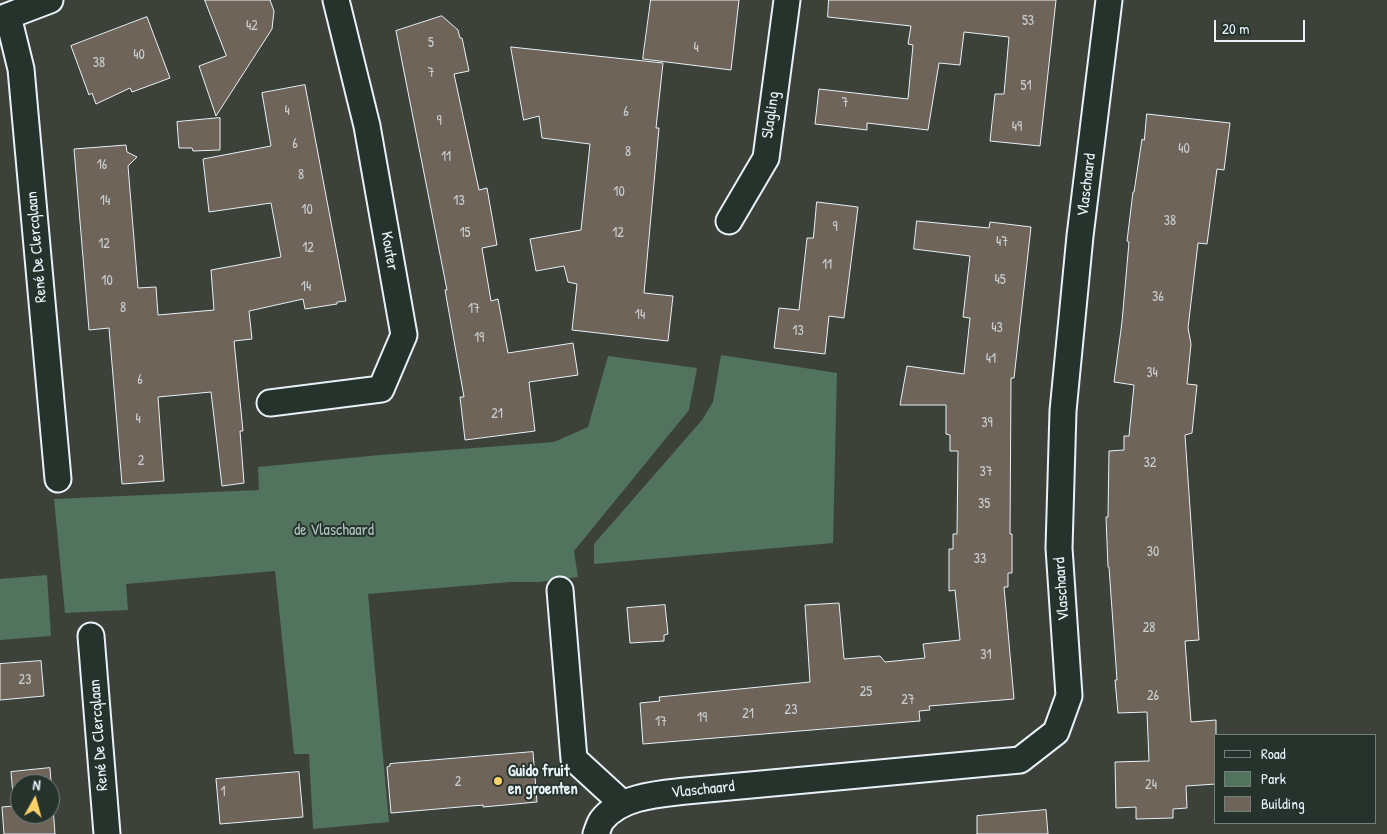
<!DOCTYPE html>
<html>
<head>
<meta charset="utf-8">
<style>
  body { margin:0 }
  #map { position:relative; width:1387px; height:834px; overflow:hidden; background:#3c423a; font-family:"Patrick Hand",sans-serif }
  canvas { display:block }
  .legend { position:absolute; left:1214px; top:734px; width:162px; height:90px; box-sizing:border-box; background:#26332d; border:1px solid #747f7e; margin:0; padding:6px 9px; list-style:none; font-size:15px; color:#e8f1f8 }
  .legend li { display:flex; align-items:center; gap:10px; height:25px }
  .legend b { width:25px; border:1px solid #747f7e }
  .north { position:absolute; left:10px; top:774px; width:50px; height:50px; box-sizing:border-box; background:#26332d; border:1px solid #747f7e; border-radius:50%; rotate:7deg; font-size:14px; font-weight:700; line-height:20px; text-align:center; color:#e8f1f8 }
  .north::after { content:''; display:block; margin:auto; width:18px; height:22px; background:#ffd166; clip-path:polygon(50% 0,100% 100%,50% 72%,0 100%) }
  .scale { position:absolute; left:1214px; top:20px; width:91px; height:22px; box-sizing:border-box; border:2px solid #e8f1f8; border-top:0; padding-left:6px; font-size:15px; line-height:18px; white-space:nowrap; color:#e8f1f8; -webkit-text-stroke:4px #26332d; paint-order:stroke }
</style>
</head>
<body>
<div id="map">
<canvas width="1387" height="834"></canvas>
<ul class="legend">
<li><b style="height:6px;background:#26332d"></b>Road</li>
<li><b style="height:14px;background:#52735d"></b>Park</li>
<li><b style="height:14px;background:#6e6459"></b>Building</li>
</ul>
<div class="north">N</div>
<div class="scale">20 m</div>
</div>
<script>
const c = document.querySelector('canvas').getContext('2d');
c.lineJoin = 'round';
function fill(path, color) {
  c.fillStyle = color;
  c.fill(path, 'evenodd');
}
function stroke(path, color, width, dash) {
  c.strokeStyle = color;
  c.lineWidth = width;
  c.lineCap = dash ? 'butt' : 'round';
  c.setLineDash(dash || []);
  c.stroke(path);
}
function drawText(font, color, halo, rows, align = 'center') {
  c.font = font + ' "Patrick Hand",sans-serif';
  c.lineWidth = 4;
  c.setLineDash([]);
  c.textBaseline = 'middle';
  c.strokeStyle = halo;
  c.fillStyle = color;
  for (const [text, x, y, turn = 0] of rows) {
    c.save();
    c.translate(x, y);
    c.rotate((+turn || 0) * Math.PI / 180);
    c.textAlign = isNaN(turn) ? turn : align;
    if (halo) c.strokeText(text, 0, 0);
    c.fillText(text, 0, 0);
    c.restore();
  }
}
const green = new Path2D(`
  M721 355 837 373 833 543 594 564V544L702 420 713 402Z
  M608 356 697 368 689 410 574 551 578 577 538 582H510L368 594 389 822 313 829 309 754H294L275 571 126 584 128 610 65 613 54 499 259 490 258 467 380 455 554 442 588 427Z
  M47 575 51 636 0 640V579Z`);
const building = new Path2D(`
  M205 0H270L274 11 272 29 216 116 199 66 226 56Z
  M651 0H739L731 70 643 59Z
  M829 0H1056L1040 146 990 141 995 94H1004L1009 37 964 32 960 65 939 63 928 130 867 123V130L815 124 819 89 908 99 913 45 908 44 911 26 828 17Z
  M442 16 458 30 460 38H462L469 71 454 74 479 190 487 188 497 245 482 248 491 301 498 299 508 353 573 343 578 375 529 382 535 431 465 440 460 397H464L445 290H447L396 31Z
  M147 17 170 78 132 92 130 88 96 104 92 93 89 95 71 46Z
  M511 47 663 63 656 128H659L644 293 673 296 668 341 572 330 577 284 568 282 564 266 536 271 530 239 581 230 590 144 542 138 539 116 524 120Z
  M305 85 346 301 337 302V304L305 309 303 299 249 311 252 339 234 341 243 431H240L244 483 222 486 211 392 158 397 164 481 122 484 109 328 89 330 74 149 126 145 127 152 137 157 128 166 138 288 156 287 158 315 214 310 211 270 281 257 271 203 209 212 203 159 271 146 262 93Z
  M1147 114 1230 123 1224 170 1217 169 1207 244 1198 243 1188 328 1191 344 1187 384 1197 385 1192 433 1185 435 1199 640 1185 641 1191 722 1216 720V784L1186 786 1187 808 1173 809V818L1136 819V807L1116 808 1115 762 1149 761 1147 712 1118 713 1115 680H1117L1109 567H1108L1106 517H1108L1109 451 1124 450V436H1129L1134 385 1114 382 1122 322 1129 242 1127 241 1133 192H1134L1142 139 1144 140Z
  M220 118V150L193 151 192 148H179L177 122Z
  M817 202 858 207 844 318 829 316 825 354 774 348 779 308 799 310 807 238H813Z
  M917 221 989 228 990 222 1031 227 1014 378H1011L1010 534H1012V573H1008V587H1004L1014 699 929 706 930 710 919 711 920 721 643 744 640 703 660 701 659 697 810 682 805 605 839 603 844 659 880 656 885 662 925 658 923 644 960 640 955 590 949 591V549H953V534H957L958 451H950V435L946 434V405H900L907 366 964 374 970 318 963 317 970 256 914 249Z
  M665 605 668 634 664 635V641L630 643 627 608Z
  M41 661 44 696 0 700V664Z
  M533 752 537 802 483 807V805L391 813 387 767 390 766V764Z
  M50 768 55 834H4L2 807 14 806 11 772ZM20 784H50V814H20Z
  M299 772 303 817 220 824 216 779Z
  M1046 810 1048 834H977V816Z`);
const minor = new Path2D(`
  M8 16 21 69 58 479
  M0 19 50 0
  M729 221 766 158 787 0
  M270 403 381 389 404 335 367 126 336 0
  M560 590 574 759 623 804
  M91 636 107 834
  M596 834C598 829 599 824 602 820 621 796 659 794 686 791L1020 760 1056 732 1069 696 1059 548 1063 411 1080 236 1109 0`);
const markers = [
  [498,781,5,"#ffd166"]
];
const numberNames = [
  ["53",1028,21],
  ["42",252,26],
  ["5",431,43],
  ["4",696,48],
  ["40",139,55],
  ["38",99,63],
  ["7",431,73],
  ["51",1026,86],
  ["7",845,103],
  ["4",287,111],
  ["6",626,112],
  ["9",439,121],
  ["49",1017,127],
  ["6",295,144],
  ["40",1184,149],
  ["8",628,152],
  ["11",446,157],
  ["16",102,165],
  ["8",301,175],
  ["10",619,192],
  ["14",105,201],
  ["13",459,201],
  ["10",307,210],
  ["38",1170,221],
  ["9",835,227],
  ["15",465,233],
  ["12",618,233],
  ["47",1002,242],
  ["12",104,244],
  ["12",308,248],
  ["11",827,265],
  ["45",1000,280],
  ["10",107,281],
  ["14",306,287],
  ["36",1158,297],
  ["8",123,308],
  ["17",474,309],
  ["14",640,315],
  ["43",997,328],
  ["13",798,331],
  ["19",479,338],
  ["41",991,359],
  ["34",1152,373],
  ["6",140,380],
  ["21",497,414],
  ["4",138,419],
  ["39",987,423],
  ["2",141,461],
  ["32",1150,463],
  ["37",986,472],
  ["35",984,504],
  ["30",1153,552],
  ["33",980,559],
  ["28",1149,628],
  ["31",986,655],
  ["23",25,680],
  ["25",866,692],
  ["26",1153,696],
  ["27",908,700],
  ["23",791,710],
  ["21",748,714],
  ["19",702,718],
  ["17",661,722],
  ["2",458,782],
  ["24",1151,785],
  ["1",223,792]
];
const streetNames = [
  ["Slagling",771,115,-82],
  ["Vlaschaard",1087,185,-83],
  ["René De Clercqlaan",37,247,-95],
  ["Kouter",389,251,80],
  ["Vlaschaard",1062,589,-94],
  ["René De Clercqlaan",99,735,-94],
  ["Vlaschaard",703,790,-6]
];
const parkNames = [
  ["de Vlaschaard",334,531]
];
const poiNames = [
  ["Guido fruit",508,772],
  ["en groenten",508,790]
];
fill(green, '#52735d');
fill(building, '#6e6459');
stroke(building, '#e8f1f8', 1);
stroke(minor, '#e8f1f8', 29);
stroke(minor, '#26332d', 25);
for (const [x, y, r, color] of markers) {
  const dot = new Path2D();
  dot.arc(x, y, r, 0, 2 * Math.PI);
  c.fillStyle = color;
  c.fill(dot);
  stroke(dot, '#26332d', 2);
}
drawText('14px', '#caced0', null, numberNames);
drawText('16px', '#e8f1f8', '#26332d', streetNames);
drawText('16px', '#acbfba', '#26332d', parkNames);
drawText('bold 16px', '#e8f1f8', '#26332d', poiNames, 'left');
</script>
</body>
</html>
